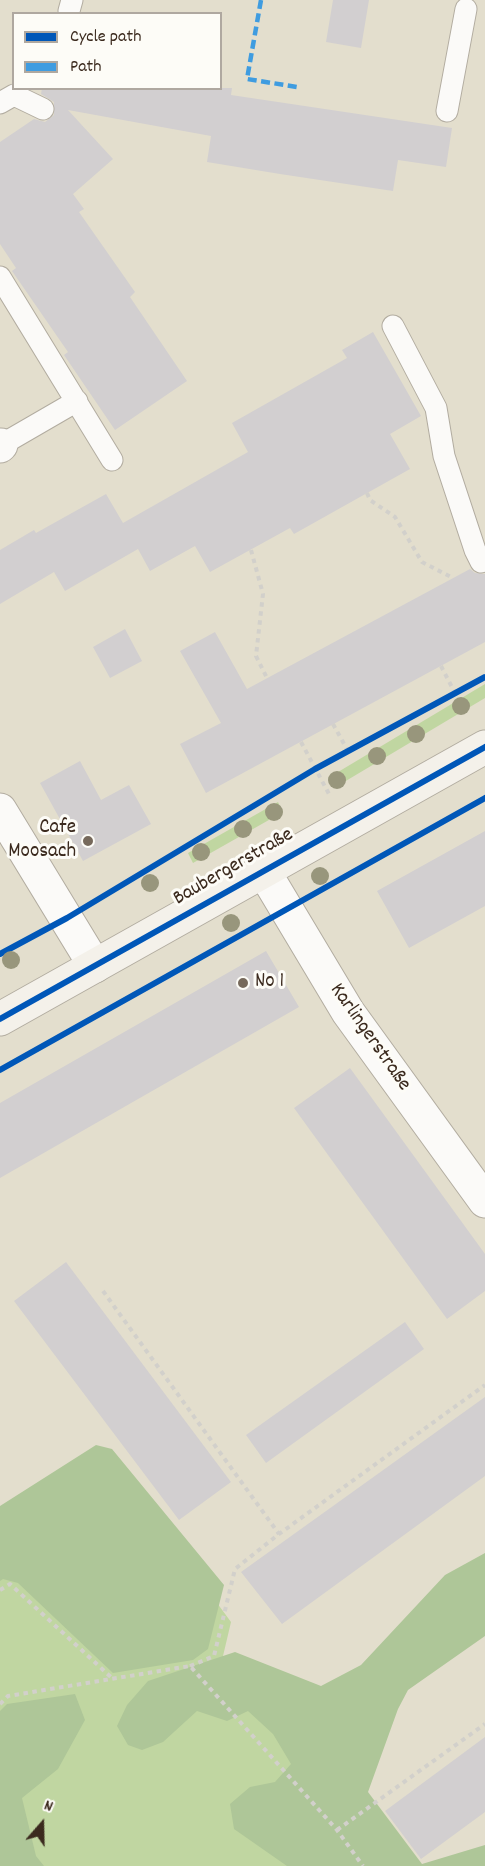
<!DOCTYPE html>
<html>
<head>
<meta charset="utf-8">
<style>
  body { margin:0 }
  #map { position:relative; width:485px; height:1866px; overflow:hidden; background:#e3decd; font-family:Dekko,sans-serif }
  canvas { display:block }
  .legend { position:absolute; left:12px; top:12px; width:210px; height:78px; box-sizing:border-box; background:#fdfcf7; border:2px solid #afa8a0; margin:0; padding:8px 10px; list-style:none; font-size:18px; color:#3b2a1e }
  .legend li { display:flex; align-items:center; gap:12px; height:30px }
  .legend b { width:30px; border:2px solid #afa8a0 }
  .north { position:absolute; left:12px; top:1794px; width:60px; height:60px; -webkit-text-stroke:4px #fdfcf7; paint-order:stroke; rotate:20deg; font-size:16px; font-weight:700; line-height:24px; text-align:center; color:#3b2a1e }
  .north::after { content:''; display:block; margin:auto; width:21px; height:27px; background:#3b2a1e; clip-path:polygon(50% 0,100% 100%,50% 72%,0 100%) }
</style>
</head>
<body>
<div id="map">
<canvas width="485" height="1866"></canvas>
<ul class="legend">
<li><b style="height:8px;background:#0057b8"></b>Cycle path</li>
<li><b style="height:8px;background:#3f9ce0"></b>Path</li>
</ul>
<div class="north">N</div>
</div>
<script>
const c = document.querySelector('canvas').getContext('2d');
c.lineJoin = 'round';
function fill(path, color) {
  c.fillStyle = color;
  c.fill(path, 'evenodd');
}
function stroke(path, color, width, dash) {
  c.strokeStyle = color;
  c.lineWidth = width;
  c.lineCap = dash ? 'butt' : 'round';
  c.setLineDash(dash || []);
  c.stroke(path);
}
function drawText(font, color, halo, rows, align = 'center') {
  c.font = font + ' Dekko,sans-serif';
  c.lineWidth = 6;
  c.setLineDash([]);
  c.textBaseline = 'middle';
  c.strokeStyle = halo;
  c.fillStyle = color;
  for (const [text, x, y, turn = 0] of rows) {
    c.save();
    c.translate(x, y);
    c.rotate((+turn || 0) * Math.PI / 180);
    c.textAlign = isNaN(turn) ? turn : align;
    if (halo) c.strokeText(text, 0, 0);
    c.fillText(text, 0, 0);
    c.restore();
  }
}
const green = new Path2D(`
  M485 684V698L334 788 328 778Z
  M278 802 283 812 193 863 188 853Z
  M109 1456 231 1622 223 1656 374 1866H0V1533Z`);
const forest = new Path2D(`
  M96 1445 112 1449 224 1585 208 1649 193 1660 113 1673 18 1583 3 1579 0 1581V1506Z
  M485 1553V1636L408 1690 398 1709 368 1792 422 1864 485 1845V1866H287L234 1829 230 1804 250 1787 275 1782 291 1764 273 1734 248 1711 227 1721 197 1711 163 1742 142 1750 128 1745 117 1726 127 1705 148 1681 235 1652 321 1686 361 1665 445 1575Z
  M75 1694 85 1720 58 1769 22 1798 36 1856 44 1866H0V1711L7 1704Z`);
const building = new Path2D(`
  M333 0H369L361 48 326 42Z
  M42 88H232L231 95 452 128 446 167 398 160 393 191 280 174 207 162 211 136 68 110 113 159 73 194 84 209 79 212 135 292 130 297 187 381 115 430 64 355 68 352 12 271 16 268 0 244V142L34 119 45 122 54 115V102L41 94Z
  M373 332 421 416 390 434 410 469 294 534 290 528 210 572 195 546 150 571 138 549 65 591 54 572 0 604V550L34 530 36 533 106 494 123 523 248 452 232 423 347 358 342 350Z
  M470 569 475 573 485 574V642L206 793 180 744 221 723 180 651 215 632 247 689Z
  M125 629 142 661 110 678 93 647Z
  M80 761 101 800 129 785 151 824 83 861 40 783Z
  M485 831V906L409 948 377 891Z
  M266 951 299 1007 0 1178V1103Z
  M350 1068 485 1254V1291L447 1319 294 1108Z
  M66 1262 231 1482 179 1520 14 1301Z
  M405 1322 424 1349 266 1463 246 1435Z
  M485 1397V1476L282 1624 241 1572Z
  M485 1737V1812L421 1859 385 1811Z`);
const path = new Path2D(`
  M367 493 370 500 395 517 422 562 453 578
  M251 550 263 594 256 656 267 678
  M441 666 455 693
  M333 724 348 751
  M301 742 329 794
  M103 1291 279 1534
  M0 1590 10 1584 113 1679
  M190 1666 214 1656 235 1569 279 1534 485 1385
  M0 1704 8 1696 190 1666 337 1830 363 1866
  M337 1830 485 1724`);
const lane = new Path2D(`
  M69 11 72 0
  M0 103 14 95 43 109
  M447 111 466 9
  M0 277 112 460
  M393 326 436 408 444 456 475 550 481 562
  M1 445 77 401`);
const street = new Path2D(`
  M0 446 1 445
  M0 810 95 966
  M263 870 348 1012 485 1201`);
const secondary = new Path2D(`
  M0 1019 485 747`);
const quiet = new Path2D(`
  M261 0 247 79 297 87`);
const cycleway = new Path2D(`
  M0 954 67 918 315 769 485 677
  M0 1019 485 747
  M0 1070 485 798`);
const trees = [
  [461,706],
  [416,734],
  [377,756],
  [337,780],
  [274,812],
  [243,829],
  [201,852],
  [320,876],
  [150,883],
  [231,923],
  [11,960]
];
const markers = [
  [88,841,6,"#76695b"],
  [243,983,6,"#76695b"]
];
const poiNames = [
  ["Cafe",76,829],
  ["Moosach",76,853],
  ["No 1",255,983,"left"]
];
const streetNames = [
  ["Baubergerstraße",234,868,-30],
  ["Karlingerstraße",369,1038,55]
];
fill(green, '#c0d6a1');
fill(forest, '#aec698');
fill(building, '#d2cfd0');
stroke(lane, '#b2aca0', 23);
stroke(street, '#b2aca0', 35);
stroke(secondary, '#b2aca0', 35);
stroke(path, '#d2d0cb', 4, [4.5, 4.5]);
stroke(lane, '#fbfaf8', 21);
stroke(street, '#fbfaf8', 33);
stroke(secondary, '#f4f1ea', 33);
stroke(quiet, '#3f9ce0', 4.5, [9, 4.5]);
stroke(cycleway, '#0057b8', 6);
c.fillStyle = '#98967c';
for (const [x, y] of trees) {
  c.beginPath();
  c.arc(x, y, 9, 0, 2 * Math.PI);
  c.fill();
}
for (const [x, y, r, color] of markers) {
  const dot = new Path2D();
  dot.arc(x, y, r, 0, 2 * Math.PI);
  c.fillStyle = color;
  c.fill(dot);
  stroke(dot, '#fdfcf7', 2);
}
drawText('21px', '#3b2a1e', '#fdfcf7', poiNames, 'right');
drawText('21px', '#3b2a1e', '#fdfcf7', streetNames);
</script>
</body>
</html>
